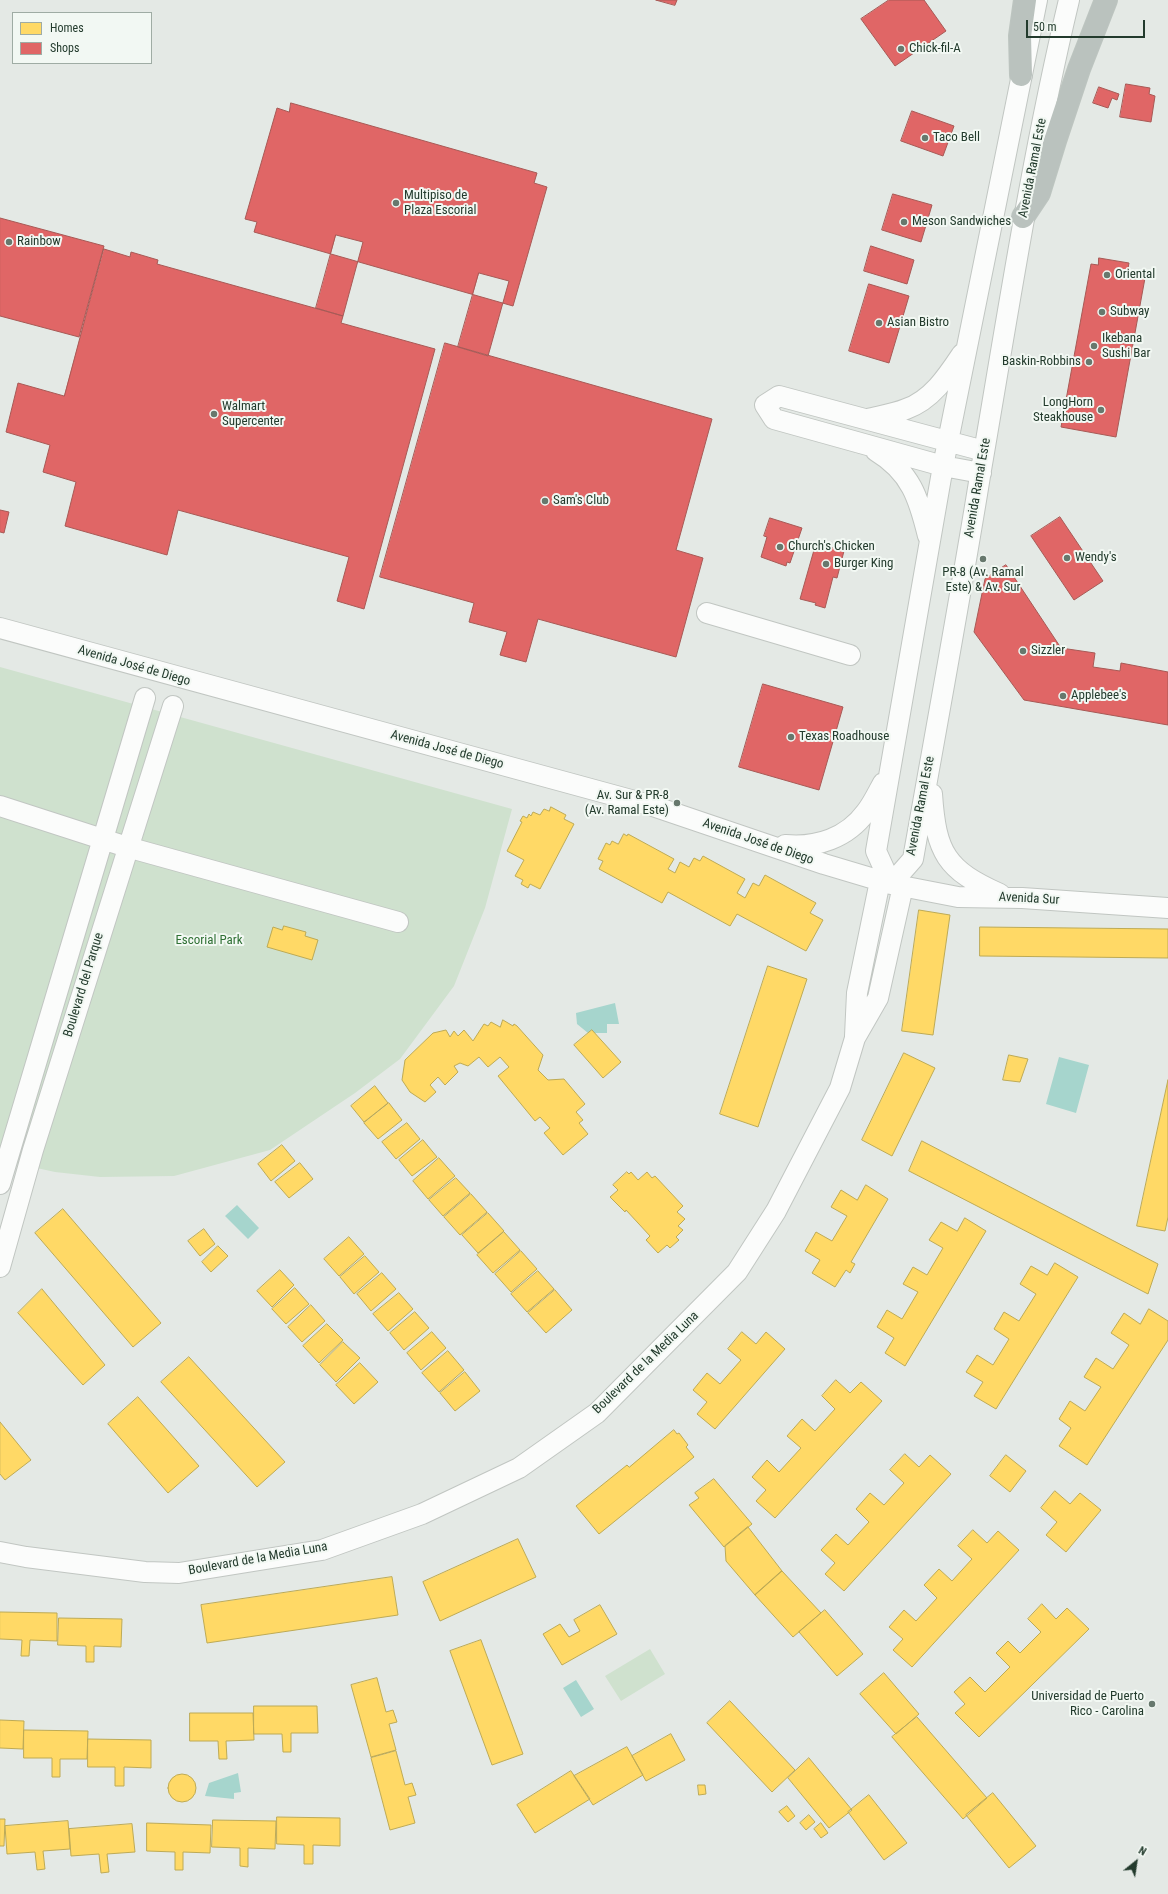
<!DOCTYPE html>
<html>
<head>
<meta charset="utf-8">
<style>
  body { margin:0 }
  #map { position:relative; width:1168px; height:1894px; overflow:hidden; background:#e4e9e5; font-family:"Roboto Condensed",sans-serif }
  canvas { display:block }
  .legend { position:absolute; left:12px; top:12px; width:140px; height:52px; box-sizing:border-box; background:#f2f8f3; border:1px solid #9faca4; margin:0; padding:5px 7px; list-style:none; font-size:12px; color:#233b2d }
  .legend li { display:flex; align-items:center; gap:8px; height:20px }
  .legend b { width:20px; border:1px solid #9faca4 }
  .north { position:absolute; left:1116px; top:1842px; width:40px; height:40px; -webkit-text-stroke:3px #f2f8f3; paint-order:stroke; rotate:30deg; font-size:11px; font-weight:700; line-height:16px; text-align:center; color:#233b2d }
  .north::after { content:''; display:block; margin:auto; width:14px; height:18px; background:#233b2d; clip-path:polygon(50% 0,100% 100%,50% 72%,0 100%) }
  .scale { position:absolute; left:1026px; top:20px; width:119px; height:18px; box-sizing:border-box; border:2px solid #233b2d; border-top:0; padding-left:5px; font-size:12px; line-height:14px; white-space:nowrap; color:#233b2d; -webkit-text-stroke:3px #f2f8f3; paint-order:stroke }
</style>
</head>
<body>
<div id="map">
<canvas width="1168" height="1894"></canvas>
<ul class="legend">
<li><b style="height:11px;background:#ffd966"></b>Homes</li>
<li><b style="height:11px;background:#e06666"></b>Shops</li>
</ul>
<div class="north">N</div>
<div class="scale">50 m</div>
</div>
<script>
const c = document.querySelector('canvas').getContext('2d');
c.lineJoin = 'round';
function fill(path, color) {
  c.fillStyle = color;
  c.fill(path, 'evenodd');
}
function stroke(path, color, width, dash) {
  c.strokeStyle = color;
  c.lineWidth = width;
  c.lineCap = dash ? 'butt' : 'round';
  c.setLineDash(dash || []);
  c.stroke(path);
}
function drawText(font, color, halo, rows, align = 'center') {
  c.font = font + ' "Roboto Condensed",sans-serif';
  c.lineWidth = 4;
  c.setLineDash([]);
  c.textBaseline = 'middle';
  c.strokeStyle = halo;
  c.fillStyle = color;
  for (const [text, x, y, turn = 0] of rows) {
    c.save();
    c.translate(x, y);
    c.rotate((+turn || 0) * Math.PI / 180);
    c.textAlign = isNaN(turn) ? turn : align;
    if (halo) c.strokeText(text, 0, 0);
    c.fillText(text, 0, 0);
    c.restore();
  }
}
const green = new Path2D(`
  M0 667 512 809 485 908 454 986 400 1059 355 1093 270 1150 174 1176 100 1177 55 1172 0 1160Z
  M650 1649 665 1674 621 1701 605 1676Z`);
const water = new Path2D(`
  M615 1003 619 1024H607V1033H588L577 1024 576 1013Z
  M1059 1057 1089 1065 1076 1113 1046 1104Z
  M237 1205 259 1228 248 1239 225 1216Z
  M576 1680 594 1709 581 1717 563 1688Z
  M238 1773 241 1792 234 1793V1799L205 1796 209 1783Z`);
const homes = new Path2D(`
  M551 807 566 815 564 819 574 824 540 889 530 884 528 888 521 884 523 880 515 876 524 860 507 851 522 822 520 821 523 816 527 818 529 814 531 816 533 812 540 815 544 809 549 811Z
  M624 834 627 836 628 834 674 859 668 869 675 873 680 862 689 867 694 858 700 861 703 856 745 879 737 893 745 898 753 883 759 886 765 875 816 903 810 913 823 920 806 951 737 914 730 926 668 892 662 903 599 869 603 861 598 859 606 843 610 845 612 841 618 844Z
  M919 910 950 915 933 1035 902 1031Z
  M284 926 306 932 305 936 318 940 312 960 267 947 273 927 282 930Z
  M980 927 1168 929V958L980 956Z
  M768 966 807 979 758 1127 720 1114Z
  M503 1020 513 1026 514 1024 517 1026 543 1055 538 1070 548 1080 564 1079 585 1104 576 1112 583 1120 579 1123 588 1134 563 1155 544 1133 550 1128 540 1117 535 1121 498 1076 509 1067 500 1057 488 1067 479 1057 468 1066 460 1063 454 1066 458 1072 445 1085 438 1077 430 1085 436 1092 425 1102 410 1092 402 1080 405 1060 433 1033 446 1030 450 1037 454 1031 458 1036 464 1030 473 1041 484 1024 488 1026 491 1022 500 1027Z
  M592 1030 621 1062 603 1078 574 1045Z
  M904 1053 935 1068 892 1156 862 1140Z
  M1009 1055 1028 1059 1020 1082 1003 1080Z
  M1168 1080V1217L1165 1231 1137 1226Z
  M375 1086 388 1103 364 1122 351 1106Z
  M389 1103 402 1120 378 1139 364 1123Z
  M407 1123 420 1139 396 1159 382 1142Z
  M423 1140 437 1157 412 1176 399 1160Z
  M922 1141 1158 1264 1148 1294 909 1171Z
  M282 1145 295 1161 271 1181 258 1164Z
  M439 1158 455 1176 428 1199 413 1181Z
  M300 1163 313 1179 289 1198 275 1182Z
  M627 1172 629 1174 631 1172 638 1180 647 1172 652 1178 655 1176 683 1206 677 1212 685 1219 678 1226 683 1230 676 1237 679 1240 670 1248 667 1245 658 1253 646 1240 650 1236 626 1210 625 1212 610 1197 618 1190 613 1185Z
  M456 1178 470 1193 443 1216 429 1200Z
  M866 1185 888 1199 851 1262 855 1264 850 1273 846 1270 835 1287 812 1273 820 1260 805 1251 816 1232 832 1241 847 1216 831 1207 841 1190 857 1200Z
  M471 1194 487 1212 460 1235 444 1217Z
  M63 1209 161 1323 133 1347 35 1233Z
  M488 1213 504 1231 478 1253 462 1235Z
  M965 1218 986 1231 905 1366 885 1353 894 1338 877 1327 887 1310 902 1319 918 1292 903 1284 913 1267 927 1275 943 1248 929 1240 941 1222 957 1231Z
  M204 1229 215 1244 200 1256 188 1241Z
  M504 1232 520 1250 493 1273 477 1255Z
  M349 1237 364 1254 339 1276 324 1259Z
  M218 1246 228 1256 211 1272 202 1262Z
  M521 1251 537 1269 511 1292 495 1274Z
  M365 1256 379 1272 354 1294 340 1277Z
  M1055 1263 1078 1277 996 1409 974 1396 983 1382 966 1372 977 1355 993 1365 1009 1339 994 1329 1004 1312 1019 1321 1036 1294 1020 1284 1031 1266 1047 1275Z
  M280 1270 294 1285 272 1307 257 1291Z
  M538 1271 554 1289 527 1312 511 1294Z
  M382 1273 396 1289 371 1311 357 1294Z
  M295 1288 309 1304 286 1324 272 1309Z
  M42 1289 105 1365 83 1385 18 1313Z
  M555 1290 572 1310 546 1333 528 1313Z
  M399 1293 413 1309 388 1331 373 1314Z
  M311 1305 325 1321 302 1342 288 1327Z
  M1149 1309 1168 1321V1340L1087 1465 1059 1446 1071 1428 1059 1419 1070 1401 1085 1411 1101 1387 1084 1377 1096 1358 1113 1369 1129 1345 1111 1333 1124 1313 1140 1324Z
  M415 1312 429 1328 404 1350 390 1333Z
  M327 1324 343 1340 319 1363 303 1346Z
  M432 1332 446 1348 421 1370 407 1353Z
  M742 1332 756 1344 766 1332 785 1349 715 1429 697 1414 707 1402 693 1390 707 1373 720 1384 741 1360 728 1349Z
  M343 1342 360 1358 336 1382 320 1365Z
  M448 1351 464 1370 439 1392 422 1373Z
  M189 1357 285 1462 257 1487 161 1382Z
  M360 1363 378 1382 354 1404 336 1385Z
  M465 1372 480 1391 455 1411 440 1393Z
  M836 1380 850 1393 861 1382 882 1401 775 1518 756 1501 766 1490 752 1477 767 1460 779 1472 801 1448 787 1436 802 1419 815 1431 835 1409 822 1396Z
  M138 1397 199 1466 168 1493 108 1424Z
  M0 1422 31 1460 5 1480 0 1474Z
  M674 1430 677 1434 679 1433 688 1445 686 1447 694 1457 599 1534 576 1506 627 1465 629 1467Z
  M905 1454 919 1467 930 1455 951 1474 844 1591 825 1574 835 1563 821 1550 836 1534 848 1545 869 1522 856 1509 870 1493 884 1505 904 1483 890 1470Z
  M1006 1455 1026 1471 1010 1492 990 1476Z
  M714 1479 752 1524 724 1547 689 1505 699 1498 695 1493Z
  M1055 1491 1070 1504 1080 1493 1101 1510 1066 1552 1046 1535 1057 1522 1041 1508Z
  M748 1527 782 1571 755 1595 726 1561 725 1546Z
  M973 1530 987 1543 998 1531 1019 1550 912 1667 893 1650 903 1639 889 1627 904 1610 916 1621 937 1598 924 1585 939 1569 952 1581 972 1559 958 1546Z
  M518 1539 536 1577 440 1621 423 1582Z
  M782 1571 821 1613 793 1637 755 1595Z
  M392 1577 398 1615 207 1643 201 1605Z
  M1042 1604 1056 1619 1067 1608 1089 1629 979 1737 955 1713 965 1704 954 1692 970 1677 985 1692 1010 1667 996 1653 1008 1641 1020 1653 1041 1632 1028 1619Z
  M600 1605 617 1634 562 1665 543 1634 560 1624 569 1637 580 1631 574 1620Z
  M825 1610 863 1654 837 1676 799 1632Z
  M0 1612 57 1613V1641L30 1640 29 1656H21L22 1640 0 1639Z
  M59 1618 122 1619 121 1647 94 1646V1662H86V1646L58 1645Z
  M481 1640 523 1754 492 1765 450 1651Z
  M884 1673 919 1714 896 1734 860 1694Z
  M377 1678 386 1712 393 1710 397 1722 389 1724 396 1750 371 1757 351 1685Z
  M730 1701 795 1770 772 1792 707 1723Z
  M254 1706H317L318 1733H291V1752H283L282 1734H254Z
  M190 1713H253L254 1740 226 1741 227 1759H219L218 1741H190Z
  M917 1717 987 1798 963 1819 892 1737Z
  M0 1720 24 1721 23 1749 0 1748Z
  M24 1730 88 1731 87 1759H60V1777H52V1758H24Z
  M671 1734 685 1760 646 1781 632 1756Z
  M88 1739 151 1740V1768L124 1767V1786H115V1767H88Z
  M627 1747 643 1775 593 1805 574 1776Z
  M396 1751 405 1785 412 1783 416 1795 408 1797 415 1823 390 1830 371 1758Z
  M809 1758 852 1810 829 1828 788 1778Z
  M571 1771 590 1799 535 1833 517 1805Z
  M168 1788a14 14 0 1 1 28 0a14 14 0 1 1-28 0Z
  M698 1785H705L706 1794 699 1795Z
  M993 1793 1036 1846 1009 1868 966 1815Z
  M869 1795 907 1843 884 1860 848 1812Z
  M787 1806 795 1816 788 1822 779 1812Z
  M809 1815 815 1822 806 1830 800 1823Z
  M277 1817 340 1818V1846L313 1845V1864H304V1845L277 1844Z
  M0 1819H5L4 1846H0Z
  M213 1820 276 1821 275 1849 248 1848V1867L240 1866V1848L212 1847Z
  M68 1821 70 1849 43 1851 45 1869 37 1870 35 1852 7 1854 5 1826Z
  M147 1823 211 1825 210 1853 183 1852V1870H175V1852L147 1851Z
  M821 1823 828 1833 821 1838 814 1829Z
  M132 1824 135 1852 107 1854 109 1872 101 1873 99 1854 71 1856 69 1829Z`);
const shops = new Path2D(`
  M656 0H677L675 5Z
  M889 0H924L946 31 895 66 861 19Z
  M1126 84 1150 88 1149 94 1155 96 1151 122 1120 117Z
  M1099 87 1119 94 1117 100 1112 98 1108 108 1093 103Z
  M291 103 537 173 534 183 547 187 513 306 254 232 257 222 245 219 277 108 289 112Z
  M912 111 954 126 943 156 901 141Z
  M893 194 932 205 921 242 882 230Z
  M0 218 104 246 79 337 0 316Z
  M336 235 363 242 343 316 316 308Z
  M871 246 914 260 907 284 864 271Z
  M104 249 130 257 131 252 158 260 157 264 343 316 341 323 435 349 364 609 337 601 349 557 178 510 167 555 65 526 76 482 43 472 50 445 6 432 18 383 64 396Z
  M1099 258 1129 263 1127 274 1145 278 1116 437 1061 427 1091 264 1098 265Z
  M479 273 509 281 488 356 458 347Z
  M869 284 909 296 889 363 849 351Z
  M445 343 712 419 676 550 703 558 676 657 538 619 526 662 500 655 507 632 469 622 474 603 380 577Z
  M0 510 9 512 4 533 0 532Z
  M1060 517 1103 581 1074 600 1031 536Z
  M770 518 802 528 790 563 787 562 786 566 761 557 767 537 764 536Z
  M820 544 844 551 837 578 833 577 825 608 815 605 816 603 800 599 814 550 818 551Z
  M1006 565 1061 648 1095 653 1093 667 1120 671 1121 663 1168 672V725L1024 700 974 632 985 579Z
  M763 684 843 707 819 790 739 767Z`);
const minor = new Path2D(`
  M868 419C880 416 894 414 906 409 932 400 948 375 962 354
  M876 451C911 472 919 499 928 536
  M981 473 943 466 774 419 765 405 779 396 984 451
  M707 613 850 655
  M0 628 653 806 824 864 891 884 958 897 1022 898 1168 908
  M932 794C936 853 946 870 1000 894
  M0 806 127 847 398 922
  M785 845C817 848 847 838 866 812 873 803 878 792 883 783
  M891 884 913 859C936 729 960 600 981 470 1008 313 1032 155 1069 0
  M891 884 876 851 943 466 1037 0
  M855 1036 857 993 880 881
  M0 1184 145 698
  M0 1267 33 1150 173 706
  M0 1552 26 1557 145 1572 179 1573 322 1550 422 1514 519 1468 597 1413 737 1272 776 1211 840 1088 855 1038 878 998 903 886`);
const highway = new Path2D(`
  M1021 75 1020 36 1025 0
  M1023 217 1039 193 1055 141 1079 69 1106 0`);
const markers = [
  [901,49,4,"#67786d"],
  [925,138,4,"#67786d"],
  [396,203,4,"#67786d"],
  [904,222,4,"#67786d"],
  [9,242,4,"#67786d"],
  [1107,275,4,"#67786d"],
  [1102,312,4,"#67786d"],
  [879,323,4,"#67786d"],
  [1094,346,4,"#67786d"],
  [1089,362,4,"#67786d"],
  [1101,410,4,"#67786d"],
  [214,414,4,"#67786d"],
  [545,501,4,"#67786d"],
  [780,547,4,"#67786d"],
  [1067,558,4,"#67786d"],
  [983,559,4,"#67786d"],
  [826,564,4,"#67786d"],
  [1023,651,4,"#67786d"],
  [1063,696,4,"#67786d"],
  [791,737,4,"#67786d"],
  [677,803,4,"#67786d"],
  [1152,1704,4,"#67786d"]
];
const poiNames = [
  ["Chick-fil-A",909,49],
  ["Taco Bell",933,138],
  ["Multipiso de",404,196],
  ["Plaza Escorial",404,211],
  ["Meson Sandwiches",912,222],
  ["Rainbow",17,242],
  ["Oriental",1115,275],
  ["Subway",1110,312],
  ["Asian Bistro",887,323],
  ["Ikebana",1102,339],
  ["Sushi Bar",1102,354],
  ["Baskin-Robbins",1081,362,"right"],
  ["LongHorn",1093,403,"right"],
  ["Steakhouse",1093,418,"right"],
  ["Walmart",222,407],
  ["Supercenter",222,422],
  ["Sam's Club",553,501],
  ["Church's Chicken",788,547],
  ["Wendy's",1075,558],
  ["Burger King",834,564],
  ["PR-8 (Av. Ramal",983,573,"center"],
  ["Este) & Av. Sur",983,588,"center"],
  ["Sizzler",1031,651],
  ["Applebee's",1071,696],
  ["Texas Roadhouse",799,737],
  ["Av. Sur & PR-8",669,796,"right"],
  ["(Av. Ramal Este)",669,811,"right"],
  ["Universidad de Puerto",1144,1697,"right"],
  ["Rico - Carolina",1144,1712,"right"]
];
const streetNames = [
  ["Avenida Ramal Este",1033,168,-79],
  ["Avenida Ramal Este",978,488,-80],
  ["Avenida José de Diego",134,666,16],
  ["Avenida José de Diego",447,750,15],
  ["Avenida Ramal Este",921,806,-79],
  ["Avenida José de Diego",758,842,19],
  ["Avenida Sur",1029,899,3],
  ["Boulevard del Parque",84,985,-73],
  ["Boulevard de la Media Luna",646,1363,-44],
  ["Boulevard de la Media Luna",258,1559,-10]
];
const parkNames = [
  ["Escorial Park",209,941]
];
fill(green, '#cfe1ce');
fill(water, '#a6d5cd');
fill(homes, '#ffd966');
stroke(homes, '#bdaa55', 1);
fill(shops, '#e06666');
stroke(shops, '#a75955', 1);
stroke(minor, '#c1c6c2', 22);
stroke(highway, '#bdc5c0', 24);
stroke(minor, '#fbfcfb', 20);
stroke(highway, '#bac2be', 22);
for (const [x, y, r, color] of markers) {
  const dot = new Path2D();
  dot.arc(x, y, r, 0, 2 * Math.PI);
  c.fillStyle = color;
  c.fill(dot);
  stroke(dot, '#f2f8f3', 1.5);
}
drawText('13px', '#233b2d', '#f2f8f3', poiNames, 'left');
drawText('13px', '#233b2d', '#f2f8f3', streetNames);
drawText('13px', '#2f7034', '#f2f8f3', parkNames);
</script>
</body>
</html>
